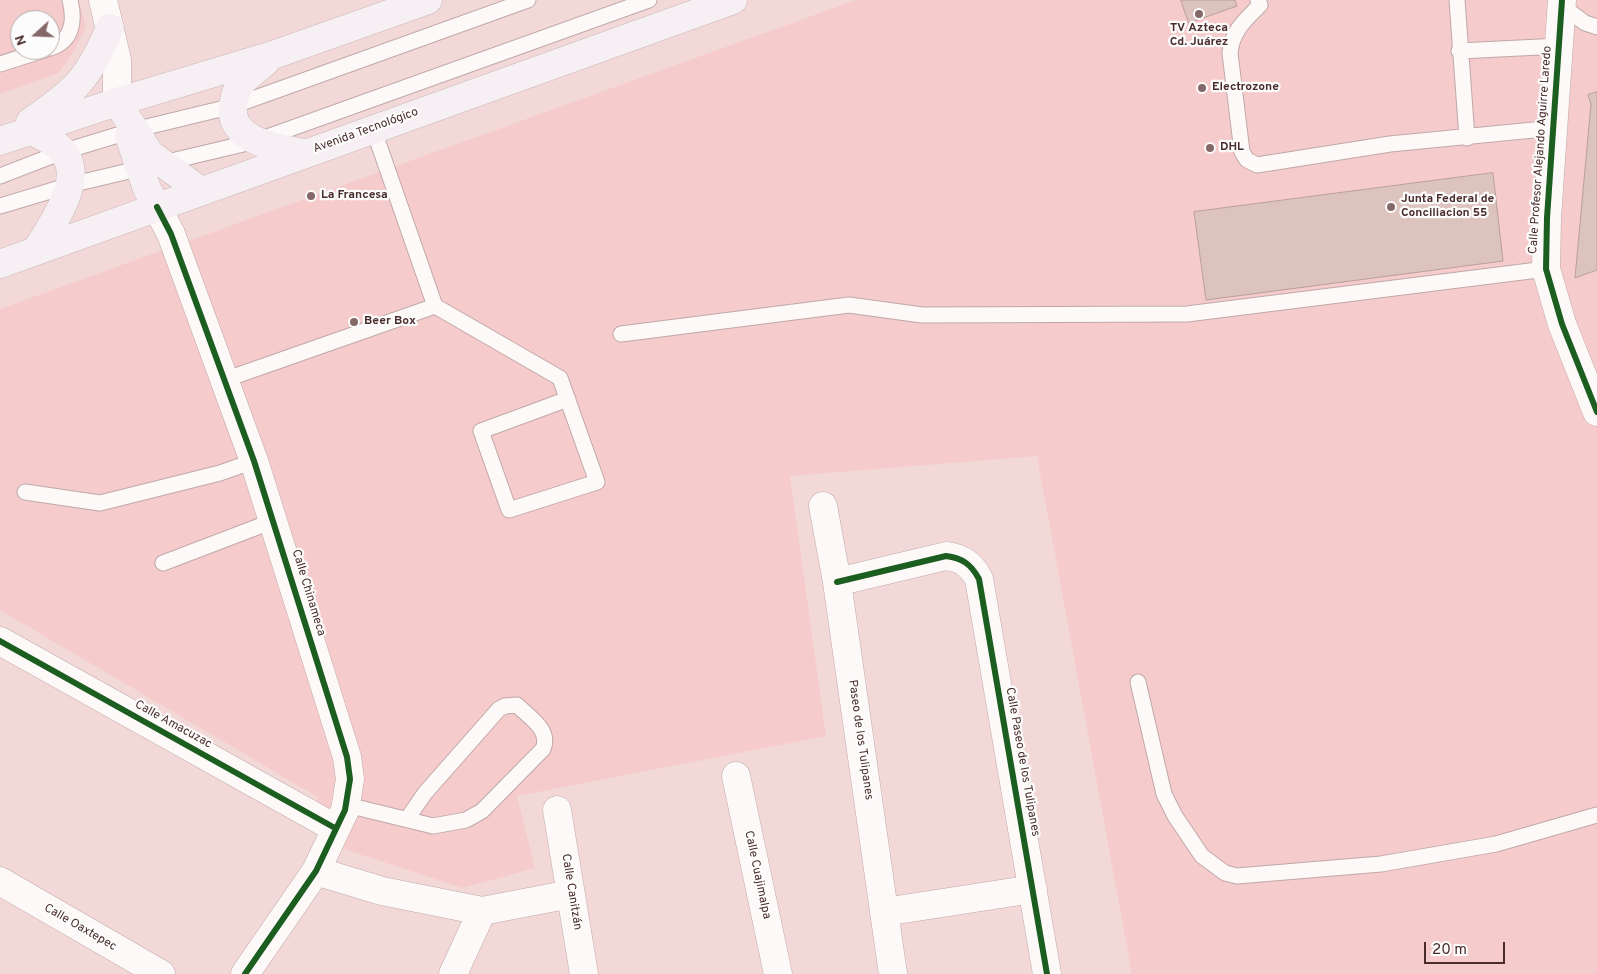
<!DOCTYPE html>
<html>
<head>
<meta charset="utf-8">
<style>
  body { margin:0 }
  #map { position:relative; width:1597px; height:974px; overflow:hidden; background:#f3d8d8; font-family:Overpass,sans-serif }
  canvas { display:block }
  .north { position:absolute; left:10px; top:10px; width:50px; height:50px; box-sizing:border-box; background:#fcfcfc; border:1px solid #b5a9a9; border-radius:50%; rotate:250deg; font-size:14px; font-weight:700; line-height:20px; text-align:center; color:#4a2c2c }
  .north::after { content:''; display:block; margin:auto; width:18px; height:22px; background:#856868; clip-path:polygon(50% 0,100% 100%,50% 72%,0 100%) }
  .scale { position:absolute; left:1424px; top:942px; width:81px; height:22px; box-sizing:border-box; border:2px solid #4a2c2c; border-top:0; padding-left:6px; font-size:15px; line-height:18px; white-space:nowrap; color:#4a2c2c; -webkit-text-stroke:4px #fcfcfc; paint-order:stroke }
</style>
</head>
<body>
<div id="map">
<canvas width="1597" height="974"></canvas>
<div class="north">N</div>
<div class="scale">20 m</div>
</div>
<script>
const c = document.querySelector('canvas').getContext('2d');
c.lineJoin = 'round';
function fill(path, color) {
  c.fillStyle = color;
  c.fill(path, 'evenodd');
}
function stroke(path, color, width, dash) {
  c.strokeStyle = color;
  c.lineWidth = width;
  c.lineCap = dash ? 'butt' : 'round';
  c.setLineDash(dash || []);
  c.stroke(path);
}
function drawText(font, color, halo, rows, align = 'center') {
  c.font = font + ' Overpass,sans-serif';
  c.lineWidth = 4.5;
  c.setLineDash([]);
  c.textBaseline = 'middle';
  c.strokeStyle = halo;
  c.fillStyle = color;
  for (const [text, x, y, turn = 0] of rows) {
    c.save();
    c.translate(x, y);
    c.rotate((+turn || 0) * Math.PI / 180);
    c.textAlign = isNaN(turn) ? turn : align;
    if (halo) c.strokeText(text, 0, 0);
    c.fillText(text, 0, 0);
    c.restore();
  }
}
const built = new Path2D(`
  M0 0H79L86 27 72 54 58 73 0 94ZM20 20H50V50H20Z
  M856 0H1597V974H1132L1037 456 790 476 826 736 517 796 535 868 462 888 338 847 316 796 0 610V309Z`);
const building = new Path2D(`
  M1181 0H1235L1237 6 1189 23Z
  M1597 92V270L1575 278 1591 104 1588 95Z
  M1493 173 1503 261 1206 300 1194 212Z`);
const service = new Path2D(`
  M1258 0 1260 5C1245 20 1232 31 1230 53L1242 152 1247 160 1257 165 1390 144 1554 128
  M1457 0 1467 138
  M1562 6 1585 23 1597 27
  M50 48C73 41 75 20 70 0
  M1459 51 1560 46
  M0 64 44 50
  M373 128 435 306
  M0 176 62 152 134 130 233 106 528 0
  M0 206 70 185 256 141 649 0
  M621 334 849 305 922 315 1187 314 1546 269
  M224 380 435 306 560 378 597 482 509 510 481 431 568 399
  M25 492 100 503 220 473 254 461
  M163 563 273 521
  M1138 682 1164 794 1175 816 1202 856 1225 873 1237 876 1381 864 1496 844 1597 815
  M347 805 433 826 466 820 482 811 543 749C551 730 530 718 517 705L505 706 499 709 425 793 407 819`);
const minor = new Path2D(`
  M103 0 117 60V102
  M157 207 171 234 254 461 347 757 350 779 345 810 316 871 245 974
  M823 506 837 582 893 974
  M837 582 946 556C962 558 971 564 979 579L1047 974
  M0 641 335 828
  M736 776 778 974
  M557 810 584 974
  M316 871 382 891 482 911
  M0 881 161 974
  M884 912 1033 889
  M453 974 482 911 571 894`);
const tertiary = new Path2D(`
  M1562 0 1547 218 1546 269 1562 324 1597 412`);
const primary = new Path2D(`
  M266 61C258 69 247 76 240 84 236 90 234 99 233 106 229 142 279 148 303 153
  M117 102 150 154 201 191
  M30 122C76 91 88 79 110 28
  M32 131C40 135 48 139 55 144 93 172 52 223 36 251
  M129 136 147 189 157 207
  M0 141 117 102 273 55 428 0
  M0 264 733 0`);
const cycleway = new Path2D(`
  M1562 0 1547 218 1546 269 1562 324 1597 412
  M157 207 171 234 254 461 347 757 350 779 345 810 316 871 245 974
  M837 582 946 556C962 558 971 564 979 579L1047 974
  M0 641 335 828`);
const markers = [
  [1199,14,5,"#856868"],
  [1202,88,5,"#856868"],
  [1210,148,5,"#856868"],
  [311,196,5,"#856868"],
  [1391,207,5,"#856868"],
  [354,322,5,"#856868"]
];
const poiNames = [
  ["TV Azteca",1199,29,"center"],
  ["Cd. Juárez",1199,43,"center"],
  ["Electrozone",1212,88],
  ["DHL",1220,148],
  ["La Francesa",321,196],
  ["Junta Federal de",1401,200],
  ["Conciliacion 55",1401,214],
  ["Beer Box",364,322]
];
const streetNames = [
  ["Avenida Tecnológico",366,131,-20],
  ["Calle Profesor Alejando Aguirre Laredo",1541,150,-86],
  ["Calle Chinameca",308,593,73],
  ["Calle Amacuzac",173,725,29],
  ["Paseo de los Tulipanes",860,740,82],
  ["Calle Paseo de los Tulipanes",1022,762,80],
  ["Calle Cuajimalpa",757,875,78],
  ["Calle Canitzán",571,892,81],
  ["Calle Oaxtepec",80,928,30]
];
fill(built, '#f5cbcb');
fill(building, '#dcc3be');
stroke(building, '#b9a09c', 1);
stroke(service, '#c1a8a8', 17);
stroke(minor, '#c1a8a8', 29);
stroke(tertiary, '#c1a8a8', 29);
stroke(primary, '#c9b7b7', 29);
stroke(service, '#fdf9f9', 15);
stroke(minor, '#fdf9f9', 28);
stroke(tertiary, '#fdf9f9', 28);
stroke(primary, '#f6eff3', 28);
stroke(cycleway, '#1b5e20', 6);
for (const [x, y, r, color] of markers) {
  const dot = new Path2D();
  dot.arc(x, y, r, 0, 2 * Math.PI);
  c.fillStyle = color;
  c.fill(dot);
  stroke(dot, '#fcfcfc', 2);
}
drawText('bold 12px', '#4a2c2c', '#fcfcfc', poiNames, 'left');
drawText('12px', '#4a2c2c', '#fcfcfc', streetNames);
</script>
</body>
</html>
